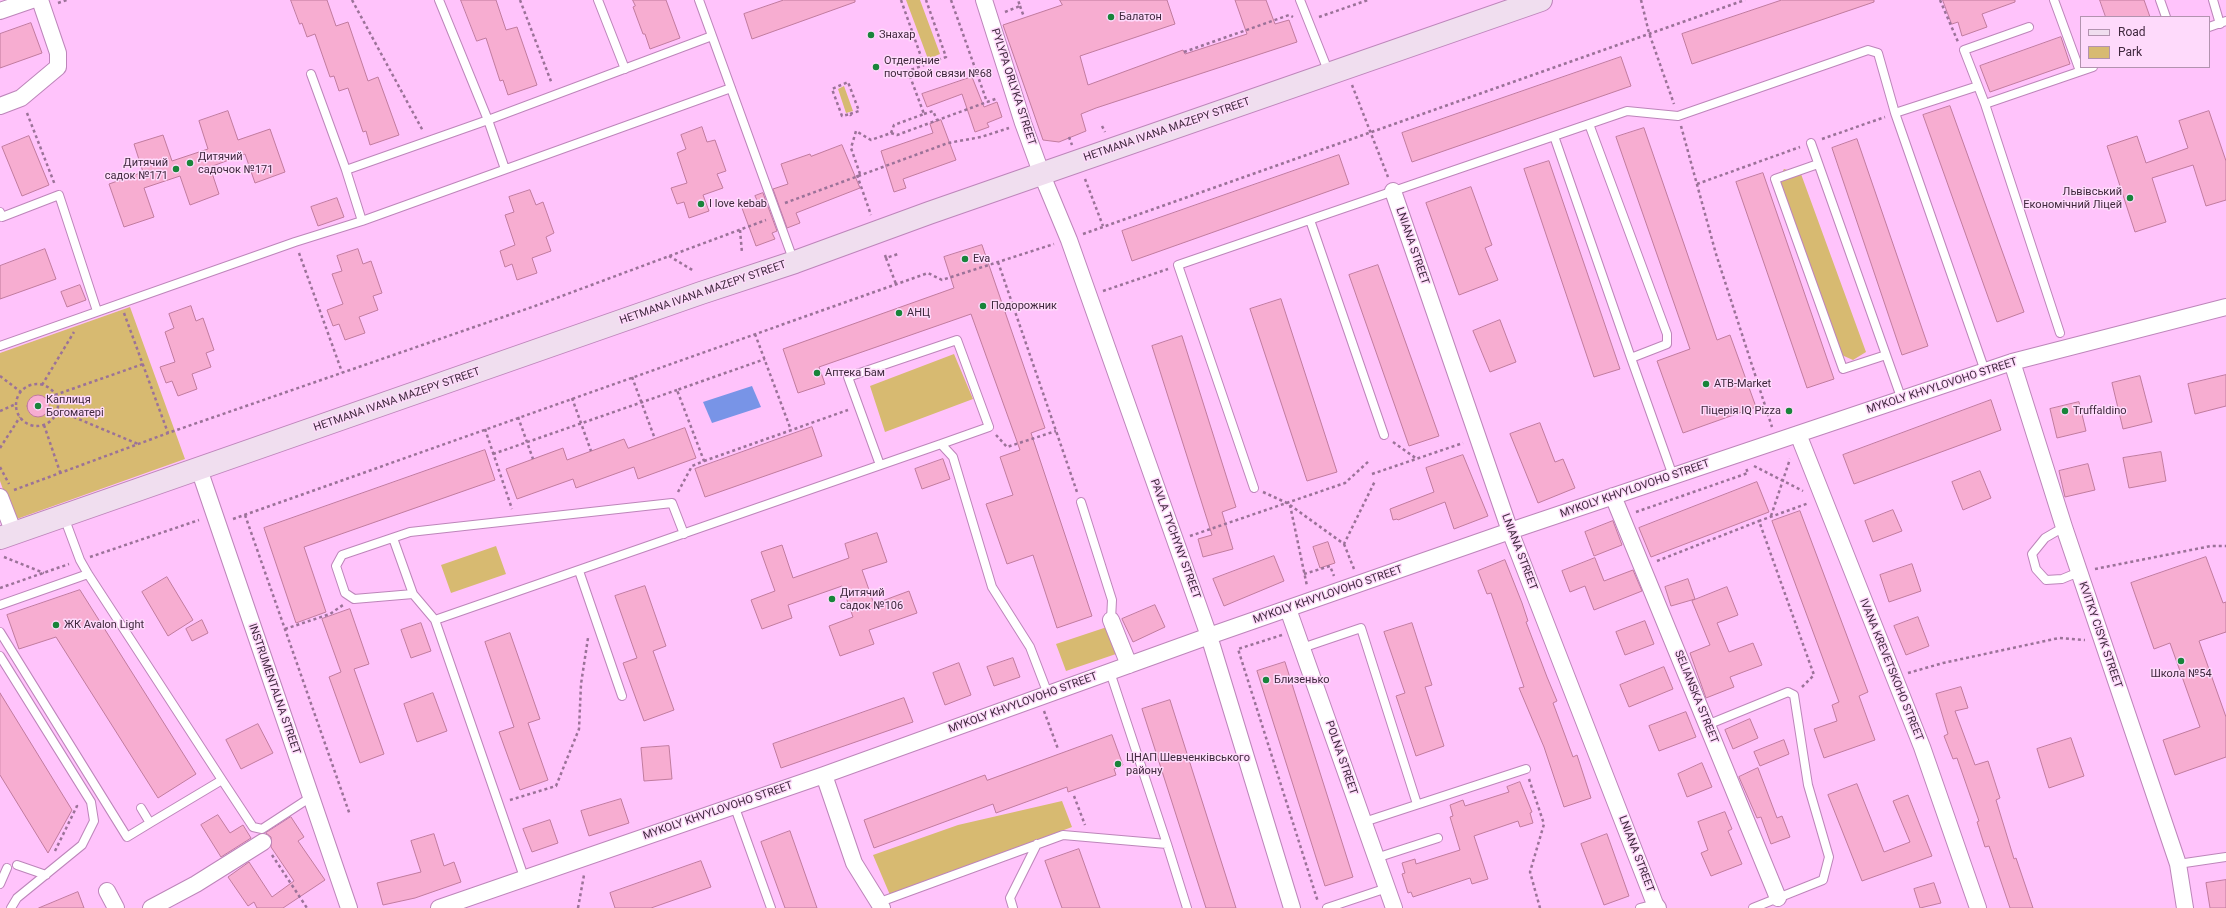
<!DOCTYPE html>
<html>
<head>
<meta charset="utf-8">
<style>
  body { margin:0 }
  #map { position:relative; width:2226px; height:908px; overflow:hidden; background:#ffc3fb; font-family:Roboto,sans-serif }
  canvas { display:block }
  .legend { position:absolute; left:2080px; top:16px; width:130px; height:52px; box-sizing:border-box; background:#fedafb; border:1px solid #b293af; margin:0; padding:5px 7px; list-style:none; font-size:12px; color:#3f283d }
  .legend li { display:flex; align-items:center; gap:8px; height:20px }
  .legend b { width:20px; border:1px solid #b293af }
</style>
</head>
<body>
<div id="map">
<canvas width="2226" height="908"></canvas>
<ul class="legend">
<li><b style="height:5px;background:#f0deef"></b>Road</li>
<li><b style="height:11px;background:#d7ba71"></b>Park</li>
</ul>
</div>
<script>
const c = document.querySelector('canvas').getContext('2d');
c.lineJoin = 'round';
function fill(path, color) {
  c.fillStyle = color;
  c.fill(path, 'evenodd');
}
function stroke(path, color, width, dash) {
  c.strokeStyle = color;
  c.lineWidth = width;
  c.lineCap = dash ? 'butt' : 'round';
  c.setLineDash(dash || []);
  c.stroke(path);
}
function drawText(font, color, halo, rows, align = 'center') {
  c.font = font + ' Roboto,sans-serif';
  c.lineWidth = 3;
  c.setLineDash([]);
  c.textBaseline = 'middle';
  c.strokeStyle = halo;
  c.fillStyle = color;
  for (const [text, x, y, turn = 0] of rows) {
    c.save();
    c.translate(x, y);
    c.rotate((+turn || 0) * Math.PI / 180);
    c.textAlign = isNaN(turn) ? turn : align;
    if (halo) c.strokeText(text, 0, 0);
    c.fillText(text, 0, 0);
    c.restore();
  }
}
const green = new Path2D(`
  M906 0H920L940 54 928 59Z
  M844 86 853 111 846 113 838 89Z
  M1784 169 1801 174 1866 352 1853 360 1837 353 1778 180Z
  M130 307 185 459 14 520 0 481V353Z
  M954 354 973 399 885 432 870 386Z
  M496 546 506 574 451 593 441 565Z
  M1107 627 1116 654 1066 671 1056 644Z
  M1062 801 1072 827 890 895 873 855 958 825Z`);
const water = new Path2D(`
  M752 386 761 407 712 423 703 402Z`);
const building = new Path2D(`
  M291 0H327L336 26 348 22 368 81 378 77 399 135 370 145 366 131 363 132 348 88 339 91 334 76 330 77 315 34 307 37 302 23 300 24Z
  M461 0H496L506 30 517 27 537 85 508 95 503 80 500 81 486 38 477 41Z
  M633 0H666L680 38 650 49 645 34H643L633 7 635 6Z
  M784 0H855V2L752 39 744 14Z
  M1060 0H1167L1175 24 1080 56 1088 85 1183 50 1185 54 1247 34 1235 0H1266L1275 24 1289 20 1297 42 1096 108 1081 114 1086 131 1059 142 1043 140 1003 25 1062 5Z
  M1782 0H1874V2L1692 64 1682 34Z
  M1943 0H2015V2L1982 14 1987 27 1962 36 1958 22 1952 24Z
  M2100 0H2144L2150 17H2106Z
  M31 23 42 53 0 68V34Z
  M2061 37 2070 64 1990 92 1980 66Z
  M1621 57 1631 86 1412 162 1402 133Z
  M972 77 984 107 997 102 1002 117 987 123 989 127 975 132 962 94 927 107 922 94Z
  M1950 106 2024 312 1997 322 1923 115Z
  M228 111 238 140 270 129 285 172 255 183 245 154 210 167 219 194 190 205 180 176 144 188 154 217 124 227 109 184 143 172 134 144 163 135 172 161 208 149 199 121Z
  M2209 111 2226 161V200L2206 206 2193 165 2152 178 2166 222 2135 232 2107 146 2137 136 2146 163 2188 148 2179 121Z
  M941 120 956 160 903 179 906 188 894 192 881 151 933 133 930 124Z
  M702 127 707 142 715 140 726 171 717 174 723 188 703 195 709 211 689 218 684 202 677 204 671 188 687 183 677 153 686 149 681 135Z
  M1644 128 1717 340 1730 335 1756 407 1683 433 1657 361 1690 349 1616 137Z
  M29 136 49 185 22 196 2 147Z
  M1857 139 1928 346 1902 355 1832 148Z
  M842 145 860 188 796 213 800 223 787 228 773 189 788 184 781 164 810 154 811 156Z
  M1339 155 1349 184 1132 261 1122 231Z
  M1549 161 1620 369 1594 377 1524 169Z
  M1763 173 1834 379 1807 388 1736 182Z
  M1471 187 1492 245 1485 248 1498 280 1459 295 1426 203Z
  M530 190 536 205 543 202 554 233 546 237 551 251 532 258 537 273 517 280 512 264 505 267 500 251 515 245 505 215 514 212 509 197Z
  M763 193 777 231 772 233 775 239 756 246 742 208 758 202 755 196Z
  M337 198 344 217 318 226 311 207Z
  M982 245 1045 428 1031 433 1092 616 1057 628 1033 555 1007 564 986 504 1013 495 1000 457 1020 450 971 314 819 367 825 384 798 393 783 349 954 288 944 257Z
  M45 249 56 279 0 299V266Z
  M358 249 363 264 371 261 382 293 373 296 378 310 359 317 365 333 345 340 339 324 333 326 327 310 343 304 332 274 342 271 337 256Z
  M1378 265 1439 436 1409 446 1349 275Z
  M80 285 86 300 67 307 61 292Z
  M1281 299 1337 472 1307 481 1250 309Z
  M191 306 196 321 203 318 214 350 206 353 211 367 192 374 197 389 178 396 172 381 166 383 160 367 175 362 165 332 174 328 169 314Z
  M1500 320 1516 362 1490 372 1473 331Z
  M1182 336 1236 507 1222 512 1233 549 1203 557 1198 539 1212 535 1152 346Z
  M2226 375V406L2195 414 2188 384Z
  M2140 376 2152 422 2123 429 2112 383Z
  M27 406a11 11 0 1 1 22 0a11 11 0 1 1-22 0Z
  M1991 400 2001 430 1854 484 1843 455Z
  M2079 402 2086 431 2057 438 2050 409Z
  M1540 423 1555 462 1563 459 1575 488 1538 503 1510 434Z
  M812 427 822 456 705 497 695 469Z
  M685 428 696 458 638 479 634 467 576 488 573 479 517 499 506 469 563 448 567 460 624 439 628 448Z
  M485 450 495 480 304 547 326 612 296 623 264 528Z
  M2161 452 2166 481 2129 488 2123 458Z
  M1463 455 1488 516 1454 529 1445 502 1398 520 1397 519 1393 520 1390 509 1434 492 1426 468Z
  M943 459 950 479 922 489 915 469Z
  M2088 464 2095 490 2065 497 2059 471Z
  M1980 471 1991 498 1963 510 1952 482Z
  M1757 482 1769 512 1651 557 1639 528Z
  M1893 510 1902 531 1873 542 1865 521Z
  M1800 511 1868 692 1859 696 1875 740 1824 758 1814 729 1837 721 1832 705 1839 702 1772 521Z
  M1613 521 1622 545 1594 556 1585 532Z
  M877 533 887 562 862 570 874 604 909 591 917 613 869 630 874 644 840 656 829 626 853 617 842 586 788 605 792 618 762 629 751 600 775 591 761 552 782 545 793 578 849 558 845 544Z
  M1328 542 1335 563 1320 568 1313 547Z
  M1274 556 1284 581 1224 606 1213 579Z
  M2206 557 2223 603 2226 602V632L2199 641 2226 717V757L2175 775 2163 740 2200 727 2170 643 2154 649 2131 583Z
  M1595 558 1604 581 1633 570 1642 591 1594 610 1585 586 1570 592 1562 571Z
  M1505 560 1522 603 1528 621 1526 622 1547 677 1557 701 1553 703 1573 757 1577 755 1591 798 1564 807 1544 747 1519 688 1524 687 1491 593 1487 594 1478 571Z
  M1912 564 1921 591 1889 602 1880 575Z
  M167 577 193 620 168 636 142 592Z
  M1688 579 1695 599 1671 606 1665 587Z
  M645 586 666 646 653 651 674 710 644 721 623 663 637 658 615 596Z
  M1727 587 1738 615 1717 623 1729 652 1753 643 1762 665 1730 677 1734 687 1706 698 1690 653 1710 645 1692 601Z
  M80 590 196 774 158 798 56 637 19 649 7 615Z
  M1155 605 1165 627 1133 642 1122 619Z
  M350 609 369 664 354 669 384 754 360 763 329 677 341 672 322 619Z
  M1918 617 1929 646 1906 655 1894 626Z
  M202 620 208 633 192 641 186 629Z
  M1645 621 1654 644 1625 655 1616 632Z
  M421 623 431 651 411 658 401 630Z
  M1412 623 1432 685 1425 687 1444 746 1416 756 1396 696 1405 693 1384 632Z
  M510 633 540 719 528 723 548 780 520 790 499 732 514 727 485 642Z
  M1013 658 1020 677 994 686 987 667Z
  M1285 662 1353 877 1325 886 1257 671Z
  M959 663 971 695 945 705 933 673Z
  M1664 667 1673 689 1629 707 1620 685Z
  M1961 687 1968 708 1955 711 1975 765 1988 761 2000 798 1996 800 2014 859 2016 858 2033 908H2010L1989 846 1985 847 1977 822 1979 821 1957 758 1953 759 1944 736 1948 734 1936 694Z
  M0 693 72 810 48 853 0 775Z
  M433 693 447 731 417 742 404 704Z
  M904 698 913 722 781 768 773 744Z
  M1170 700 1236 908H1206L1142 709Z
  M1686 712 1696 737 1659 751 1649 726Z
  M1750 719 1758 738 1733 749 1725 730Z
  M258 724 273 753 241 769 226 740Z
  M1112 735 1123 765 1114 769 1116 775 1068 792 1067 787 996 813 993 804 874 848 864 820 985 775 987 780Z
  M2071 738 2084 776 2049 788 2037 749Z
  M1784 740 1789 754 1760 766 1754 752Z
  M669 746 672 779 644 781 641 748Z
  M1702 763 1712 787 1687 797 1678 774Z
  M1758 768 1777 818 1782 816 1790 837 1771 844 1761 817 1757 818 1739 777Z
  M1520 782 1532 812 1530 813 1533 823 1520 827 1518 821 1474 836 1488 879 1472 884 1470 878 1413 897 1411 892 1408 893 1402 874 1405 873 1402 863 1415 859 1416 864 1460 850 1450 817 1453 816 1450 805 1463 800 1465 806 1509 792 1507 787Z
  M1857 784 1884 852 1910 842 1893 801 1908 795 1932 856 1862 881 1828 795Z
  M621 799 629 823 589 836 581 811Z
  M1725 812 1732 829 1728 831 1742 864 1711 876 1701 853 1708 850 1698 822Z
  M218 815 230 833 243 825 251 838 221 857 201 825Z
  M291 817 304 837 298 841 325 880 283 908H257L254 902 248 906 228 877 249 862 272 897 294 881 271 847V837L266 833Z
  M550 820 558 843 532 852 523 829Z
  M790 831 817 908H785L761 842Z
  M434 834 444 866 454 862 461 882 415 898 383 905 377 883 421 872 411 841Z
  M1607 834 1629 896 1604 905 1581 844Z
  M1079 849 1100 908H1062L1045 861Z
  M701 861 711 887 651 908H615L610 893Z
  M2226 880V908H2210L2206 883Z
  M1934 883 1941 903 1920 908 1914 889Z
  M78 892 84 908H39Z`);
const path = new Path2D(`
  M352 0 423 131
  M520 0 552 84
  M901 0 924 65 946 57 926 0
  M951 0 987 102
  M1641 0 1649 33 1674 104
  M1940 0 1958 42
  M58 3 67 0
  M1020 6 1024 17
  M1005 12 1020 6 1018 0
  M1319 17 1368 0
  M1184 52 1289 15 1293 17
  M1352 85 1388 177
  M27 113 55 185
  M850 114 859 111 848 82 832 89 842 116 850 114 851 116
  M924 114 933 111 937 120
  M1102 126 1105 132
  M1681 126 1716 254 1772 427
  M891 133 894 125 924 114 908 71 924 65
  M1069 137 1072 145
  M1822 139 1885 117
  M860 174 851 148 856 131 871 140 891 133 897 135 998 98
  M857 175 871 215
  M1085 179 1103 226
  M1697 184 1800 147
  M785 203 948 143 981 137 1009 128
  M740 230 742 253
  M1083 234 1745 0
  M299 253 342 372
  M885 255 886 258 898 254
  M669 256 694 271
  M886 258 896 284
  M998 262 1077 492
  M1103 291 1168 269
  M124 313 168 433
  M755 334 791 430
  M0 376 21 392
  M632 377 655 439
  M16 405a21 21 0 1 1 42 0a21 21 0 1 1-42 0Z
  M42 385 74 332
  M55 395 143 364
  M572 398 591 451
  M57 410 138 444
  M0 411 16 404
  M518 417 533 459
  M44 425 60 472
  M485 429 512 509
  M996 435 1007 447 1056 431
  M1393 442 1417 459
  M0 448 20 417
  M493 454 677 390
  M704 461 848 410
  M1754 466 1803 491
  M0 467 9 484
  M1372 474 1463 443
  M14 490 168 433 535 306 766 220
  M678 492 692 466 704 461 677 390 765 359
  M1263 492 1287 503 1344 544 1375 481
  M1290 505 1307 586
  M1636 512 1748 473 1746 468
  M245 515 350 815
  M1771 516 1790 459
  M233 519 928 273 942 280 1054 244
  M1190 536 1345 483 1369 461
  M1344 544 1354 569
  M4 557 44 573
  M90 557 199 520
  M1657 561 1759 521
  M2095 569 2211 546H2226
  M1304 574 1330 566 1334 576
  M0 588 69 564
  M285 629 330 614 343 605
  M1282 635 1238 649 1318 902
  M1908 673 1943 663 2059 638 2085 640
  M1802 687 1814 675 1759 521 1809 503
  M1044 711 1058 749
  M1529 779 1544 824 1530 872 1540 908
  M1074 796 1085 825
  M510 800 556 786 579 729 581 684 588 638
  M55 851 77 806 76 803
  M272 855 307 908
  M578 908 584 875`);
const service = new Path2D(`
  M439 0 488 120 505 169
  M598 0 625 69
  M699 0 794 262
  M1300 0 1329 73
  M2054 0 2080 71
  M2160 0 2166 17
  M2213 0 2220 24
  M2029 27 1964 50 1985 104 2060 333
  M2209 27 2226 21
  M311 74 346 170
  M1985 104 2093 67
  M1895 113 1985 371
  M1554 136 1631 358 1667 344V334L1589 124
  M1811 143 1902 400
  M1818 164 1775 179 1843 369 1886 355
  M0 212 2 217 59 195 97 311
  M1310 220 1384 435
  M362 221 346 170 488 120 712 36
  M0 346 295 242 362 221 731 88
  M1631 358 1673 476
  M880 465 848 377 957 340 989 427 941 444
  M1254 488 1178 265 1627 111 1678 116 1868 50 1878 53 1895 113 1978 86
  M1081 502 1112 600 1111 620
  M64 517 80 560 88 574 222 780
  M2064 527 2045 538 2032 554 2036 569 2046 580 2062 579 2079 572
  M393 538 413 594
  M579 571 622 696
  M0 605 88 574
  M435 620 413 594 354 599 345 593 336 566 342 555 410 532 672 503 684 534
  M0 632 127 837 150 823
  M1302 648 1361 628 1417 804
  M0 656 91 802 94 821 82 845 17 898 11 908
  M1110 672 1167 844
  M1707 725 1788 692 1794 695 1808 785 1829 857 1823 880 1753 908
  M734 805 771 908
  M141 808 150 823 222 780 253 827 262 829 311 797
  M1364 822 1526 769
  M1376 858 1438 838
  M2178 864 2226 857
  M17 865 46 875
  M524 877 435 620 941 444 953 457 992 587 1030 647 1048 694
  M0 884 7 868
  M880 902 1063 835 1167 844 1187 908
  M1013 908 1010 898 1037 844
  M1327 908 1387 888
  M1640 908 1655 904`);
const minor = new Path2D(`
  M984 0 1023 123 1042 175 1069 240 1209 636 1292 908
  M0 11 32 0
  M0 106 21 98 58 67V53L40 0
  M1393 191 1510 531 1655 904 1658 908
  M2012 362 2064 527 2178 864 2185 908
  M1798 434 1922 747 1978 908
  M199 469 349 908
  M1613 496 1778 898
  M0 497 14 533
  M1288 609 1394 908
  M1111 620 1129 665
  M824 775 854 863 882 908
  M107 891 116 908
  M151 908 196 884 263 842
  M439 908 824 775 1209 636 1510 531 1798 434 2012 362 2226 307`);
const secondary = new Path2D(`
  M0 538 701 293 795 262 929 213 1541 0`);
const markers = [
  [1111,17,4,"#18843a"],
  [871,35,4,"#18843a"],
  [876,67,4,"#18843a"],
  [190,163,4,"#18843a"],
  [176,169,4,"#18843a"],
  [2130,198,4,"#18843a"],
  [701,204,4,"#18843a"],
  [965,259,4,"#18843a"],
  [983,306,4,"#18843a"],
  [899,313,4,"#18843a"],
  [817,373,4,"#18843a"],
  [1706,384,4,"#18843a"],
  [38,406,4,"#18843a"],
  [1789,411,4,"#18843a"],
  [2065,411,4,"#18843a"],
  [832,599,4,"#18843a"],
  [56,625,4,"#18843a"],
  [2181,661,4,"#18843a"],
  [1266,680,4,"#18843a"],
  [1118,764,4,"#18843a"]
];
const poiNames = [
  ["Балатон",1119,17],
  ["Знахар",879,35],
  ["Отделение",884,61],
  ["почтовой связи №68",884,74],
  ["Дитячий",198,157],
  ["садочок №171",198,170],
  ["Дитячий",168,163,"right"],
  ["садок №171",168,176,"right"],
  ["Львівський",2122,192,"right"],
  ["Економічний Ліцей",2122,205,"right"],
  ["I love kebab",709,204],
  ["Eva",973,259],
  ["Подорожник",991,306],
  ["АНЦ",907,313],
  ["Аптека Бам",825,373],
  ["ATB-Market",1714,384],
  ["Каплиця",46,400],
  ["Богоматері",46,413],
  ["Піцерія IQ Pizza",1781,411,"right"],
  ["Truffaldino",2073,411],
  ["Дитячий",840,593],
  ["садок №106",840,606],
  ["ЖК Avalon Light",64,625],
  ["Школа №54",2181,674,"center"],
  ["Близенько",1274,680],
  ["ЦНАП Шевченківського",1126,758],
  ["району",1126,771]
];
const streetNames = [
  ["PYLYPA ORLYKA STREET",1013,87,72],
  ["HETMANA IVANA MAZEPY STREET",1167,130,-19],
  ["LNIANA STREET",1412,246,71],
  ["HETMANA IVANA MAZEPY STREET",703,293,-19],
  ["MYKOLY KHVYLOVOHO STREET",1942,386,-18],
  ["HETMANA IVANA MAZEPY STREET",397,400,-19],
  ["MYKOLY KHVYLOVOHO STREET",1635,489,-19],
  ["PAVLA TYCHYNY STREET",1175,539,70],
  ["LNIANA STREET",1519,552,69],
  ["MYKOLY KHVYLOVOHO STREET",1328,595,-19],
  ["KVITKY CISYK STREET",2100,635,71],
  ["IVANA KREVETSKOHO STREET",1891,670,68],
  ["INSTRUMENTALNA STREET",274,689,71],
  ["SELIANSKA STREET",1696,697,68],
  ["MYKOLY KHVYLOVOHO STREET",1023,703,-20],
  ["POLNA STREET",1341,758,71],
  ["MYKOLY KHVYLOVOHO STREET",718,811,-19],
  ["LNIANA STREET",1636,854,69]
];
fill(green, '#d7ba71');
fill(water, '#7894e7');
fill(building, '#f7add1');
stroke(building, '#c17b9e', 1);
stroke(service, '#bd85ba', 10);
stroke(minor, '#bd85ba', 18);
stroke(secondary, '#bd85ba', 24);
stroke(path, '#9b7298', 2.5, [3, 3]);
stroke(service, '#fff', 8);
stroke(minor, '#fff', 16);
stroke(secondary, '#f0deef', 22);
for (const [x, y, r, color] of markers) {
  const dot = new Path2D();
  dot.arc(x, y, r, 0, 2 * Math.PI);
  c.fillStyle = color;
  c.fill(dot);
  stroke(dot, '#fedafb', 1.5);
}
drawText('11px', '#3f283d', '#fedafb', poiNames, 'left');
drawText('11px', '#3f283d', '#fedafb', streetNames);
</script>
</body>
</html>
